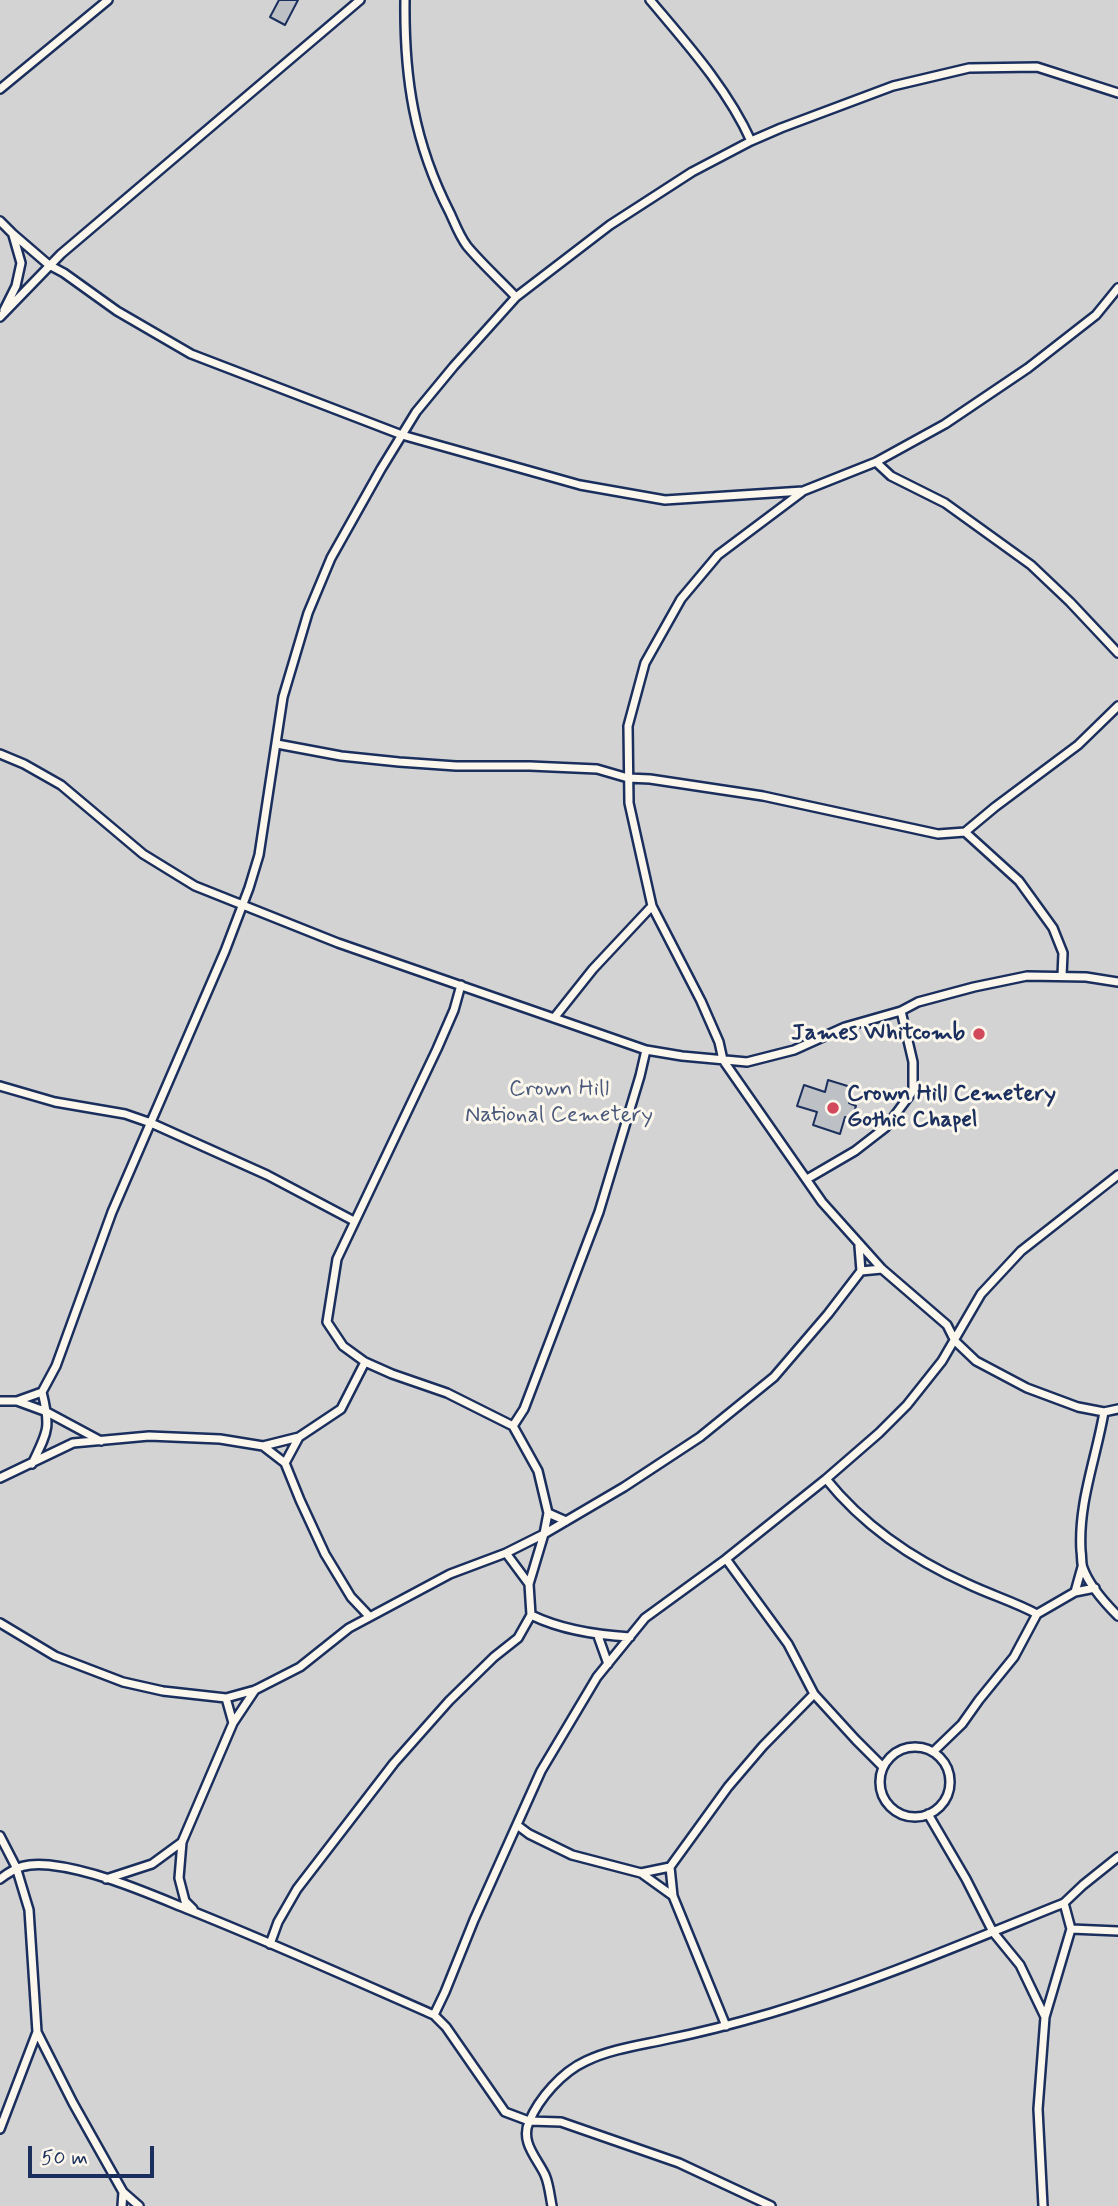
<!DOCTYPE html>
<html>
<head>
<meta charset="utf-8">
<style>
  body { margin:0 }
  #map { position:relative; width:1118px; height:2206px; overflow:hidden; background:#f2efe6; font-family:Mynerve,sans-serif }
  canvas { display:block }
  .scale { position:absolute; left:28px; top:2146px; width:126px; height:32px; box-sizing:border-box; border:4px solid #1b2f5e; border-top:0; padding-left:9px; font-size:21px; line-height:24px; white-space:nowrap; color:#1b2f5e; -webkit-text-stroke:5px #fbf7ec; paint-order:stroke }
</style>
</head>
<body>
<div id="map">
<canvas width="1118" height="2206"></canvas>
<div class="scale">50 m</div>
</div>
<script>
const c = document.querySelector('canvas').getContext('2d');
c.lineJoin = 'round';
function fill(path, color) {
  c.fillStyle = color;
  c.fill(path, 'evenodd');
}
function stroke(path, color, width, dash) {
  c.strokeStyle = color;
  c.lineWidth = width;
  c.lineCap = dash ? 'butt' : 'round';
  c.setLineDash(dash || []);
  c.stroke(path);
}
function drawText(font, color, halo, rows, align = 'center') {
  c.font = font + ' Mynerve,sans-serif';
  c.lineWidth = 6;
  c.setLineDash([]);
  c.textBaseline = 'middle';
  c.strokeStyle = halo;
  c.fillStyle = color;
  for (const [text, x, y, turn = 0] of rows) {
    c.save();
    c.translate(x, y);
    c.rotate((+turn || 0) * Math.PI / 180);
    c.textAlign = isNaN(turn) ? turn : align;
    if (halo) c.strokeText(text, 0, 0);
    c.fillText(text, 0, 0);
    c.restore();
  }
}
const green = new Path2D(`
  M0 0H1118V2206H0Z`);
const building = new Path2D(`
  M279 0H298L285 25 270 17Z
  M828 1080 854 1088 849 1103 856 1106 852 1119 845 1117 840 1134 813 1125 817 1112 797 1106 804 1085 825 1092Z`);
const lane = new Path2D(`
  M405 0C404 78 414 143 450 213 455 224 460 237 467 246 482 264 500 280 516 297
  M650 0C687 44 727 88 751 141
  M0 89 108 0
  M0 221 13 234 49 265 64 273 117 311 191 354 402 435 580 485 665 500 803 491 876 462 945 424 1028 368 1096 315 1118 288
  M4 310 16 286 21 263 13 235
  M0 317 61 254 360 0
  M876 462 891 476 945 503 1031 565 1070 602 1118 653
  M802 492 718 555 681 599 645 663 628 726 629 803 652 906 701 1001 719 1042 723 1060 822 1202 882 1269 947 1325 955 1341 976 1361 1027 1388 1078 1407 1104 1412 1118 1409
  M277 744 341 756 399 762 456 766H530L597 769 628 778 650 779 763 796 938 834 965 832 1019 881 1053 928 1063 953 1062 976
  M0 754 24 764 61 785 143 854 195 886 338 943 646 1050 682 1056 747 1062 794 1050 845 1027 901 1011 918 1002 974 987 1027 976 1086 977 1118 982
  M965 832 995 807 1078 745 1118 706
  M554 1018 593 969 652 906
  M0 1086 55 1102 125 1114 151 1123 267 1175 354 1221
  M807 1179 855 1151 886 1127 913 1091V1062L901 1011
  M859 1246 861 1271 882 1269
  M0 1401H17L42 1392 56 1366 112 1212 225 951 249 888 259 855 283 697 308 613 331 558 381 469 416 412 454 366 516 297 610 225 692 172 751 141 781 128 893 86 969 68 1037 67 1118 93
  M17 1401 47 1412 101 1441
  M1104 1412C1096 1459 1078 1503 1081 1551 1082 1556 1081 1563 1083 1568 1089 1585 1105 1603 1118 1616
  M513 1426 524 1409 599 1212 640 1076 646 1050
  M263 1446 299 1437 341 1409 365 1362
  M285 1463 299 1437
  M32 1464C48 1431 51 1428 42 1392
  M0 1478 73 1443 149 1436 220 1439 263 1446 285 1463 300 1500 325 1554 351 1597 369 1616
  M826 1479C863 1525 914 1560 968 1584 991 1595 1015 1602 1037 1614
  M548 1513 566 1521
  M506 1553 529 1584
  M726 1559 788 1644 814 1694 856 1740 883 1767
  M1075 1592 1082 1567
  M531 1615C562 1630 595 1635 630 1637
  M0 1623 55 1656 123 1682 163 1691 226 1698 255 1690 300 1667 349 1628 450 1574 506 1553 544 1534 624 1487 700 1437 774 1377 828 1314 861 1271
  M598 1636 608 1664
  M226 1698 233 1723
  M880 1782a35 35 0 1 1 70 0a35 35 0 1 1-70 0Z
  M933 1752 962 1724 979 1700 1014 1657 1037 1614 1075 1592 1095 1588
  M928 1814 966 1879 993 1932 1020 1965 1045 2017
  M517 1825 529 1834 572 1855 641 1873 673 1896
  M0 1836 16 1867 29 1910 37 2032 73 2103 123 2192 139 2206
  M641 1873 670 1867
  M0 1879C17 1866 27 1863 49 1865 95 1870 145 1892 187 1909 270 1942 352 1979 434 2015L446 2027 505 2112 529 2121 561 2122 679 2163 771 2206
  M106 1879 152 1864 182 1842
  M193 1909 185 1901 179 1878 182 1842 233 1723 255 1690
  M1071 1929 1118 1931
  M270 1944 278 1922 297 1889 394 1763 449 1701 494 1657 518 1638 531 1615 529 1584 544 1534 548 1513 538 1471 513 1426 447 1393 392 1374 365 1362 343 1346 327 1322 337 1259 437 1049 454 1010 461 985
  M434 2015 445 1992 474 1920 541 1771 597 1677 645 1618 726 1559 826 1479 879 1433 907 1405 942 1361 981 1294 1021 1251 1118 1175
  M726 2026 673 1896 670 1867 728 1787 763 1746 814 1694
  M0 2129 37 2032
  M122 2206 123 2192
  M552 2206C550 2196 549 2184 545 2175 537 2158 520 2142 529 2122 539 2098 562 2072 586 2061 611 2049 641 2045 668 2039 703 2032 737 2023 771 2013 871 1983 967 1942 1064 1903L1083 1885 1118 1857
  M1043 2206 1038 2109 1045 2017 1071 1929 1064 1903`);
const markers = [
  [979,1034,7,"#d1495b"],
  [833,1108,7,"#d1495b"]
];
const poiNames = [
  ["James Whitcomb",965,1034],
  ["Crown Hill Cemetery",847,1095,"left"],
  ["Gothic Chapel",847,1121,"left"]
];
const parkNames = [
  ["Crown Hill",559,1090],
  ["National Cemetery",559,1116]
];
fill(green, '#d2d3d2');
fill(building, '#bdc0c4');
stroke(building, '#1b2f5e', 2);
stroke(lane, '#1b2f5e', 12);
stroke(lane, '#fbf7ec', 7);
for (const [x, y, r, color] of markers) {
  const dot = new Path2D();
  dot.arc(x, y, r, 0, 2 * Math.PI);
  c.fillStyle = color;
  c.fill(dot);
  stroke(dot, '#fbf7ec', 2.5);
}
drawText('bold 23px', '#1b2f5e', '#fbf7ec', poiNames, 'right');
drawText('23px', '#49587b', '#fbf7ec', parkNames);
</script>
</body>
</html>
